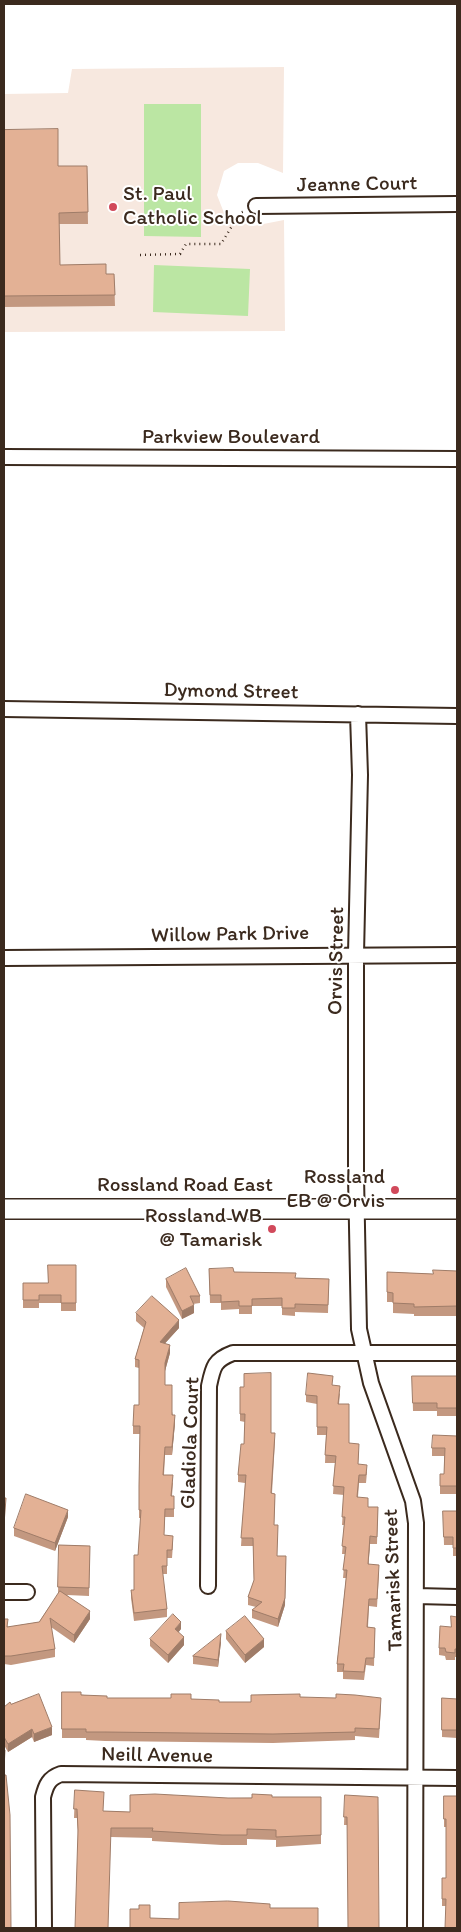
<!DOCTYPE html>
<html>
<head>
<meta charset="utf-8">
<style>
  body { margin:0 }
  #map { position:relative; width:461px; height:1932px; overflow:hidden; background:#fff; font-family:Itim,sans-serif }
  canvas { display:block }
  .frame { position:absolute; inset:0; border:5px solid #3b2a1e; pointer-events:none }
</style>
</head>
<body>
<div id="map">
<canvas width="461" height="1932"></canvas>
<div class="frame"></div>
</div>
<script>
const c = document.querySelector('canvas').getContext('2d');
c.lineJoin = 'round';
function fill(path, color) {
  c.fillStyle = color;
  c.fill(path, 'evenodd');
}
function stroke(path, color, width, dash) {
  c.strokeStyle = color;
  c.lineWidth = width;
  c.lineCap = dash ? 'butt' : 'round';
  c.setLineDash(dash || []);
  c.stroke(path);
}
function drawText(font, color, halo, rows, align = 'center') {
  c.font = font + ' Itim,sans-serif';
  c.lineWidth = 4;
  c.setLineDash([]);
  c.textBaseline = 'middle';
  c.strokeStyle = halo;
  c.fillStyle = color;
  for (const [text, x, y, turn = 0] of rows) {
    c.save();
    c.translate(x, y);
    c.rotate((+turn || 0) * Math.PI / 180);
    c.textAlign = isNaN(turn) ? turn : align;
    if (halo) c.strokeText(text, 0, 0);
    c.fillText(text, 0, 0);
    c.restore();
  }
}
const built = new Path2D(`
  M284 67 283 173 258 163H238L224 171 217 195 226 218 253 226 284 220 285 331 4 332V94L68 93 72 69Z`);
const green = new Path2D(`
  M144 104H201V237L144 236Z
  M154 265 250 269 248 316 153 312Z`);
const path = new Path2D(`
  M140 255 180 254 186 244H221L240 213 245 211`);
const minor = new Path2D(`
  M256 206 457 204
  M4 457 457 459
  M4 709 457 716
  M358 714 360 775 356 954V1176L359 1329 371 1383 413 1501 416 1523 415 1928
  M4 958 457 955
  M208 1586 209 1386C213 1367 214 1360 233 1353H457
  M4 1592H27
  M417 1596 457 1597
  M44 1928 43 1797C46 1785 49 1778 61 1774L457 1778`);
const secondary = new Path2D(`
  M4 1209H457`);
const wall = new Path2D(`
  M4 130 58 166H87L88 224H59L60 265 106 274H114L115 306 4 307Z
  M76 1265V1311H61V1303H39V1308H23V1283H48Z
  M209 1269 234 1272 295 1278 329 1279 328 1313 295 1312V1316L282 1315V1306H252V1314H239V1309L221 1310V1303H210Z
  M457 1271V1316H414V1314L393 1313V1302H387V1272L433 1274Z
  M166 1279 200 1296V1303L193 1304 194 1313 182 1319 166 1287Z
  M136 1313 179 1328 165 1343 170 1353 165 1371V1385L175 1423 172 1455H165L164 1475 173 1483 172 1496H174V1517H165L164 1535 173 1544 172 1558H167V1574H162L167 1609V1617L134 1621 131 1598V1590H134L138 1555 141 1518H139V1494L140 1434H133V1426L139 1405V1368L135 1367V1359L144 1328 136 1321Z
  M412 1376H457V1416H437V1411H413Z
  M333 1385 340 1394 339 1404 349 1443 359 1452 358 1464 367 1472 366 1483H359L358 1497 368 1507H378L377 1544H370L368 1564 379 1573 377 1607 369 1606 368 1627 375 1628 374 1666 366 1665 364 1680 343 1679V1672H337V1664L346 1578H343L345 1554H342L344 1525H342L344 1495 333 1494 335 1463H325L326 1435H317V1404L306 1402V1395Z
  M240 1387 271 1433 275 1441 272 1493 275 1501 274 1525 277 1556 285 1605 278 1627 252 1618V1610L256 1607 248 1605V1597L254 1581 253 1546H241L245 1483 238 1482V1475L244 1444 245 1422 240 1421Z
  M457 1436V1494H440V1474H444V1456H432V1448Z
  M443 1511H457V1556H453V1545H444Z
  M68 1517 55 1551 14 1536V1528Z
  M59 1545 90 1546 89 1596 67 1595 90 1619 74 1643 51 1627 55 1649V1657L11 1665 4 1664V1619L8 1627 39 1622 58 1594Z
  M457 1617V1657H455V1660H446L445 1656 439 1655V1648Z
  M181 1629 178 1632 184 1645 168 1663 150 1646V1639Z
  M226 1631 264 1647 245 1663 226 1639Z
  M221 1642 218 1667 193 1664V1656Z
  M62 1692 107 1698 191 1699 219 1702H251L300 1697 381 1706 379 1738 355 1736V1740L273 1743 105 1741 86 1740V1738H62Z
  M442 1698 457 1699V1738L442 1737Z
  M11 1704 52 1735 34 1742 32 1737 8 1752 4 1745V1707Z
  M75 1790 103 1811 130 1812 228 1798 321 1797V1844L276 1847V1840L247 1839V1845H222L152 1841V1838L111 1837 78 1834 77 1818H74Z
  M345 1795 379 1928 347 1825H344Z
  M444 1796H457L446 1906H442V1878H446V1827H444Z`);
const shadedWall = new Path2D(`
  M194 1305V1313L182 1319V1311Z
  M179 1320V1328L160 1349V1342Z
  M170 1345V1353L165 1371V1363Z
  M175 1415V1423L172 1455V1447Z
  M68 1510V1517L55 1551V1543Z
  M370 1536V1544L368 1572V1564Z
  M286 1556 285 1605 278 1627V1619Z
  M90 1611V1619L74 1643V1635Z
  M181 1622V1629L175 1637V1629Z
  M221 1634V1642L218 1667V1660Z
  M184 1637V1645L168 1663V1655Z
  M264 1639V1647L245 1663V1655Z
  M52 1727V1735L34 1742V1734Z
  M32 1729V1737L8 1752V1744Z`);
const building = new Path2D(`
  M58 129V166H87L88 212 59 213 60 265 106 264V274H114L115 295 4 296V130Z
  M48 1265H76V1303H61V1295H39V1300H23V1283H48Z
  M186 1268 200 1296H190L194 1305 182 1311 166 1279Z
  M233 1268 234 1272 296 1273 295 1278 329 1279 328 1305 295 1304V1308H282V1298L252 1299V1306H239V1301L221 1302V1295H210L209 1269Z
  M433 1270 457 1271V1306L414 1307V1304L393 1303V1293L387 1292V1272L433 1274Z
  M152 1296 179 1320 160 1342 170 1345 165 1363V1385H172V1415H175L172 1447H165L163 1475H173L171 1496H174V1509H165L164 1535 173 1536 172 1550H167V1566H162L167 1609 134 1613 131 1590H134V1555H138L141 1510H139V1486L140 1426H133L134 1405H139V1360L135 1359 146 1322 136 1313Z
  M271 1373V1433H275L271 1493 275 1494 274 1525H278L277 1556H286L285 1598 278 1619 252 1610 262 1602 248 1597 254 1580 253 1538H241L246 1475H238L241 1444H244L245 1414H240V1387H244V1374Z
  M308 1373 333 1376 332 1385 340 1386 338 1404H349V1443L359 1444 358 1464 367 1465 366 1475H359L357 1497 368 1498V1507H378L377 1537 370 1536 368 1564 379 1565 377 1599H369L367 1627 375 1628 374 1658H366L364 1672 343 1671 344 1664H337L347 1570H343L346 1547 342 1546 345 1517H342L344 1487 333 1486 336 1456 325 1455 327 1427H317V1396L306 1395Z
  M412 1376H457V1408H437V1403H413Z
  M433 1435 457 1436V1486H440V1474H444L445 1448H432Z
  M26 1494 68 1510 55 1543 14 1528Z
  M4 1498H6L4 1524Z
  M443 1511H457V1548H453V1537H444Z
  M59 1545 90 1546 89 1588 58 1587Z
  M60 1591 90 1611 74 1635 50 1618 55 1649 11 1656H4V1619H8L7 1627 39 1622Z
  M173 1614 181 1622 175 1629 184 1637 168 1655 150 1639Z
  M245 1616 264 1639 245 1655 226 1631Z
  M451 1616 457 1617V1649H455V1653L446 1652 445 1648H439L440 1626 451 1627Z
  M221 1634 218 1660 193 1656Z
  M62 1692H81V1695L107 1696V1698H171V1694H191V1699L219 1700V1702H251V1695L300 1694V1697L336 1698V1694L355 1695 381 1698 379 1729 355 1728V1732L273 1734 105 1732H86V1729H62Z
  M39 1694 52 1727 34 1734 32 1729 8 1744 4 1737V1707L10 1702 11 1704Z
  M442 1698 457 1699V1730H442Z
  M4 1750H5L4 1768Z
  M4 1775H6L10 1815 11 1928H4Z
  M75 1790 104 1792 103 1811 130 1812V1795L155 1794 228 1798H252V1794L272 1795V1797H321V1835L276 1837V1830L247 1829V1835H222L152 1831 153 1828H111L108 1928H75L78 1830 77 1809H74Z
  M345 1795 378 1797 379 1928H348L347 1817H344Z
  M444 1796H457V1928H445L446 1899H442V1878H446V1819H444Z
  M228 1901 270 1904V1908H318V1928H130V1909H139V1905H150V1918L179 1919V1903Z`);
const markers = [
  [113,207,5,"#d1495b"],
  [395,1190,5,"#d1495b"],
  [272,1229,5,"#d1495b"]
];
const streetNames = [
  ["Jeanne Court",357,185,-1],
  ["Parkview Boulevard",231,438],
  ["Dymond Street",231,692,1],
  ["Willow Park Drive",230,935,-1],
  ["Orvis Street",337,961,-89],
  ["Rossland Road East",185,1186],
  ["Gladiola Court",191,1443,-88],
  ["Tamarisk Street",394,1580,-92],
  ["Neill Avenue",157,1756,1]
];
const poiNames = [
  ["St. Paul",123,195,"left"],
  ["Catholic School",123,219,"left"],
  ["Rossland",385,1178],
  ["EB @ Orvis",385,1202],
  ["Rossland WB",262,1217],
  ["@ Tamarisk",262,1241]
];
fill(built, '#f7e8df');
fill(green, '#bbe6a3');
stroke(minor, '#3b2a1e', 18);
stroke(secondary, '#3b2a1e', 22);
stroke(path, '#3b2a1e', 2.5, [1, 4]);
stroke(minor, '#fff', 14);
stroke(secondary, '#fff', 19);
fill(wall, '#c39880');
fill(shadedWall, '#9f7c68');
fill(building, '#e3b195');
stroke(building, '#9f7c68', 1);
for (const [x, y, r, color] of markers) {
  const dot = new Path2D();
  dot.arc(x, y, r, 0, 2 * Math.PI);
  c.fillStyle = color;
  c.fill(dot);
  stroke(dot, '#fff', 2);
}
drawText('21px', '#3b2a1e', '#fff', streetNames);
drawText('21px', '#3b2a1e', '#fff', poiNames, 'right');
</script>
</body>
</html>
